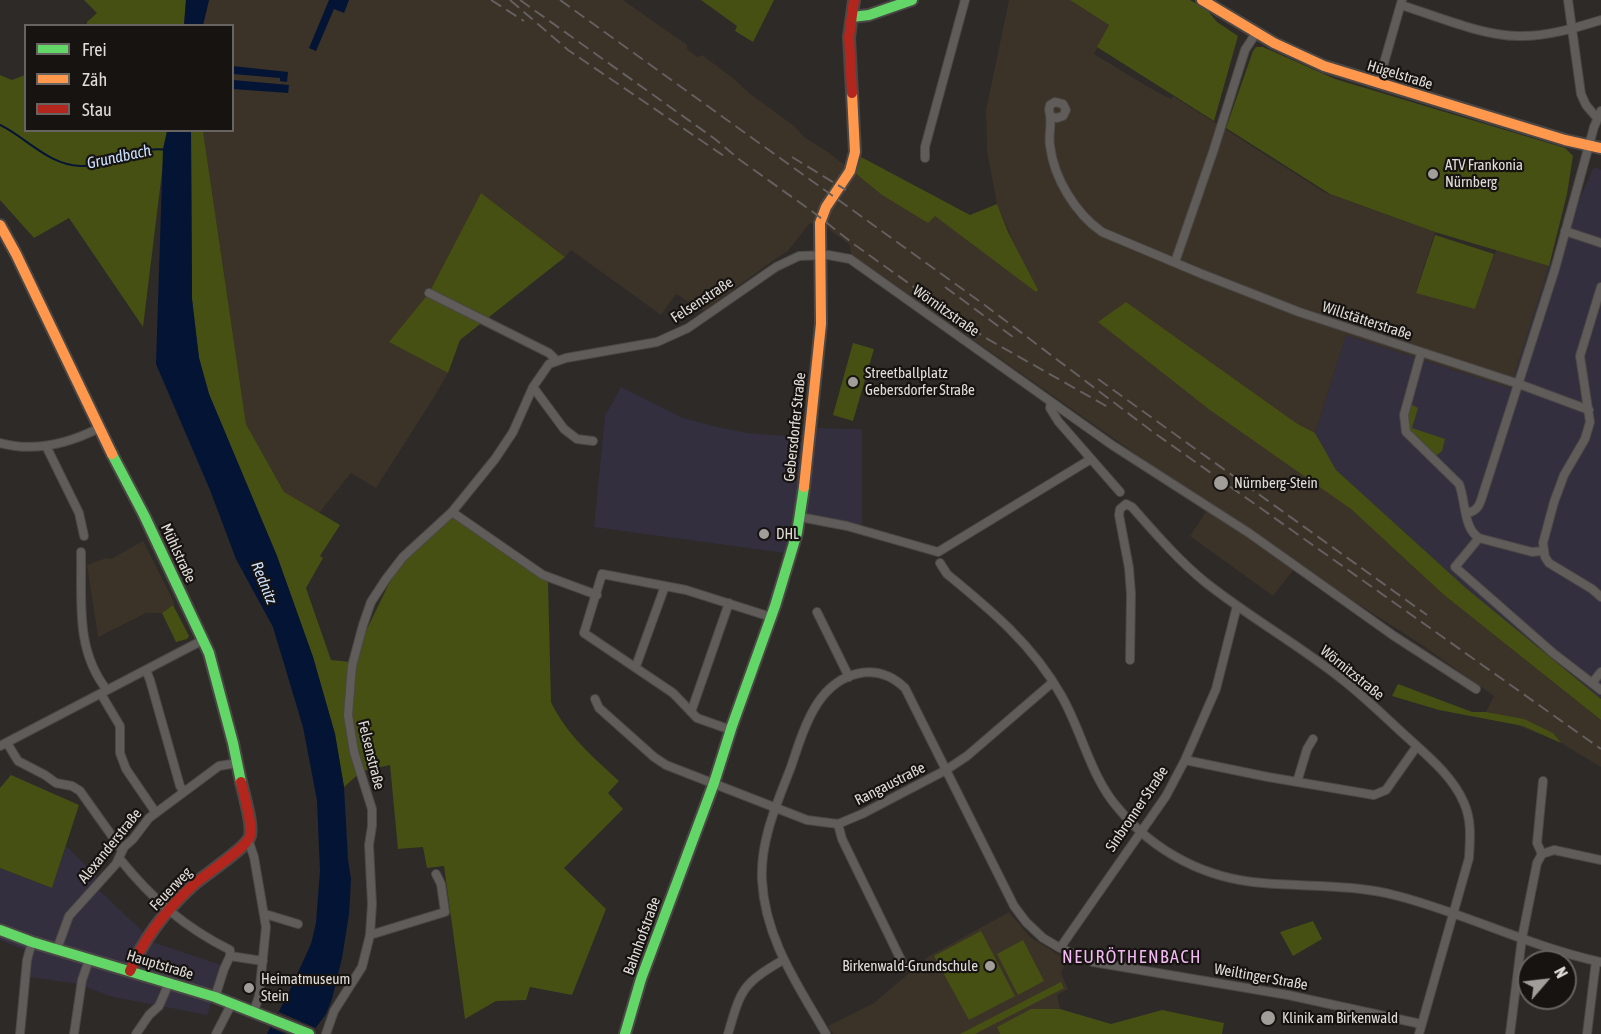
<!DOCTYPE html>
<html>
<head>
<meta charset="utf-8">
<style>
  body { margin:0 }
  #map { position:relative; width:1601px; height:1034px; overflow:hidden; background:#2d2a28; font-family:"Asap Condensed",sans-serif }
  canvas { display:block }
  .legend { position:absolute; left:24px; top:24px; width:210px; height:108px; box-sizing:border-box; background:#161311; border:2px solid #676361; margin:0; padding:8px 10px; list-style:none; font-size:18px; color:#e0dcd8 }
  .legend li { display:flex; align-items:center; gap:12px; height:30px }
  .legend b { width:30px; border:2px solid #676361 }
  .north { position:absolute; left:1517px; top:950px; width:60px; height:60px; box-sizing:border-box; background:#161311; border:2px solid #676361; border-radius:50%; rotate:62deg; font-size:16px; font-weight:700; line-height:24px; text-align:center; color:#e0dcd8 }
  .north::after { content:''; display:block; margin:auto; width:21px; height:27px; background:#a19e9a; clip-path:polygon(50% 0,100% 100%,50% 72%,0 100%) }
</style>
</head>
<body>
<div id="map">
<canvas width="1601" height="1034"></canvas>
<ul class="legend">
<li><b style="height:8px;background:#63d668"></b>Frei</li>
<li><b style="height:8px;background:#ff974d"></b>Zäh</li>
<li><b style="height:8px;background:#b3261e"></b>Stau</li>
</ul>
<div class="north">N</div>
</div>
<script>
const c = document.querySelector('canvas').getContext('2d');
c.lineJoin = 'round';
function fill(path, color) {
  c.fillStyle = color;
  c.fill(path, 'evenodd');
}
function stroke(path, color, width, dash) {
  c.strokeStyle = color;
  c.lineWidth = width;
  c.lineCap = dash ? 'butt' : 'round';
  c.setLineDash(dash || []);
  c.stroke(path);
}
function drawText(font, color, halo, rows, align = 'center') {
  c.font = font + ' "Asap Condensed",sans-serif';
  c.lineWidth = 4.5;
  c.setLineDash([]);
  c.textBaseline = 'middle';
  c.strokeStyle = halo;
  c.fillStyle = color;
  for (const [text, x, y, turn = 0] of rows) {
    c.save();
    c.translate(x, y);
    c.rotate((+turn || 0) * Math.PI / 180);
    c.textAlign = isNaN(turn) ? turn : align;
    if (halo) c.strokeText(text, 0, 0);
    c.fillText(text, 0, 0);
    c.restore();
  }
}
const commercial = new Path2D(`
  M1594 167 1601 170V699L1467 589 1336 470 1315 433 1346 335 1510 388 1549 266Z
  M621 387 683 418 717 427 747 433 799 437 817 428 862 429V529L793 512 785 553 594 527 605 416Z
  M66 846 102 882 97 888 142 931 143 939 224 966 207 1015 109 996 79 984 23 976 25 950 0 940V868L52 888Z`);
const built = new Path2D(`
  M209 0H623L687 45V49L697 57 702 55 733 78 749 93 794 126 804 137 828 152 882 195 928 222 935 215 979 248 1021 259 997 204 987 151 986 110 1009 0H1070L1109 25 1094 54 1150 88 1171 99 1173 96 1324 192 1435 232 1416 292 1475 309 1496 250 1549 266 1510 388 1346 335 1315 433 1296 423 1351 509 1444 595 1601 720V767L1561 743 1486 712 1494 696 1419 643 1297 565 1273 596 1190 536 1210 506 851 254 850 245 827 228 810 223 788 251 778 257 704 311 676 294 661 315 571 250 565 257 481 193 429 293 390 342 448 373 431 402 376 488 351 473 319 513 284 492 246 424 203 131 232 130V26H203Z
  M143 541 175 604 162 613H146L98 637 87 565 106 558 111 559Z
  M1009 912 1030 937 1067 960 1061 973 1068 989 1057 995 1060 1009 1031 1010 997 1027 1000 1034H833L828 1026 874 1003 929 956Z`);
const green = new Path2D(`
  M84 0H186L184 25H87V22L97 13Z
  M701 0H774L753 42 735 31 737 26Z
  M1070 0H1190L1207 10 1217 22 1238 36 1214 121 1097 47 1109 25Z
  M1256 47H1263L1335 79 1565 148 1573 156 1567 194 1549 266 1435 232 1330 194 1226 128 1253 51Z
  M0 75 12 80 25 75 26 130 167 131 143 327 69 218 34 238 0 200Z
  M191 131H203L246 424 284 492 340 525 320 556 323 558 306 588 331 660 351 662 397 567 453 515 548 582 551 702C566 734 593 757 619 781L608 793 623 809 564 868 606 909 572 995 530 987 526 1000 496 1001 465 1019 444 866 427 868 423 847 398 849 390 765 362 771 344 787 335 734 313 657 277 556 209 394 199 358 192 299Z
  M861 157 970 215 997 204 1008 232 1038 290 1036 292 935 216 928 223 882 195 856 174Z
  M481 193 565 257 460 340 448 373 389 342 429 293Z
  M1435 235 1494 254 1475 309 1416 293Z
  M1126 302 1296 423 1315 433 1336 470 1467 589 1601 699V720L1444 595 1351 509 1210 410 1098 322Z
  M853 343 874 349 853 421 833 415Z
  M1410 404 1418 408 1412 428 1445 439 1442 451 1436 456C1416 439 1403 433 1410 404Z
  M173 605 189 636 187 639 176 642 162 613Z
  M1398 684 1472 712H1486L1524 719 1553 733 1561 743 1523 726 1439 710 1392 696Z
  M11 775 79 805 52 888 0 868V788Z
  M1313 921 1322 939 1293 956 1280 932Z
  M981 931 1015 996 969 1020 934 956Z
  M1023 940 1044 981 1018 995 997 954Z
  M1061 982 1064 988 975 1034H960Z
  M1031 1009H1060L1111 1024 1162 1010 1224 1023 1222 1034H1000L997 1027Z`);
const water = new Path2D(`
  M186 0H209L203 25H184Z
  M329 0H349L344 13 334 9 316 51 309 48Z
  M232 66 288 72 287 82 280 81V78L233 74Z
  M233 80 289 85 288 93 233 89Z
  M167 131H191L192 299 199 358 209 394 277 556 313 657 335 734 344 787 348 860 351 879 349 914 342 958 332 999 326 1014 311 1034H267L289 992 311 944 316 923 320 871 317 800 303 727 273 627 236 559 210 490 156 364 163 149Z`);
const pier = new Path2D(`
  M279 1012 318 1029 313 1034H286L271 1028Z`);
const stream = new Path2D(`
  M0 125C27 138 48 165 81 166 88 167 97 162 103 160 123 155 146 147 167 150`);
const street = new Path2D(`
  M1568 0 1581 94 1586 105 1597 118
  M1401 5C1436 16 1483 36 1518 36 1546 37 1575 28 1601 20
  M1378 84 1402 0
  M1052 117 1057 118 1063 116 1066 110 1063 104 1055 102 1050 105 1049 110C1053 124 1048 132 1050 146 1054 178 1075 213 1102 232L1202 274 1299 312 1519 384 1589 410
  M925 158V147L965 0
  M1565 231 1601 243
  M1175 262 1213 152 1245 50 1256 33
  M1601 287 1580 356 1590 422 1585 439 1564 475 1554 502 1543 543 1545 557 1549 563 1592 589 1601 597
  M429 293 549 353 557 361
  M1421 353 1404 415 1406 432 1459 484C1466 501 1463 528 1479 538L1532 552 1543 551
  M533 387 564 429 577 439 593 441
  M1051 402 1050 408 1058 421 1120 492
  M0 443C34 452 68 444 99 428
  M46 446 79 513 84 536
  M452 512 543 575 597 595
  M1467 513C1478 511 1480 504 1483 494L1555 269 1594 127 1601 111
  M800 517 847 526 938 552 1091 459
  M1479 538 1455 567 1553 653 1601 690
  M81 552C82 601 75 650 107 690
  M940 563 947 574C991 610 1033 645 1061 695 1082 731 1090 776 1118 808 1154 852 1206 879 1263 883 1308 887 1354 884 1398 896 1467 914 1531 947 1601 962
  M817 612 849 677
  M1130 660 1131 594 1129 568 1119 515 1120 509 1126 504 1132 507C1155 533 1178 560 1205 582 1249 617 1299 645 1343 680 1366 698 1387 719 1408 738 1429 757 1453 777 1464 803 1472 821 1470 839 1469 858L1419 1034
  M636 666 665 586
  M146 670 150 680 180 786 184 792
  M1592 683 1601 672
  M101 694 120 726V753L126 769 156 813
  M595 699 599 708 654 757 666 765 807 820 838 824 862 814 946 770 967 756 1053 682
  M691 712 729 603
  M731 730 697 718 673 693 584 633 602 574 686 590 771 617
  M7 743 18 761 45 775 56 783 72 786 80 791 122 850
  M0 746 203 640
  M1185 760 1268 777 1374 795 1386 790 1417 746
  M1297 782 1307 749 1313 739
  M838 824 842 839 902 962
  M249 842 254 857 266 927 259 996 254 1011
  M1542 854 1537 843 1543 781
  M119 858C152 899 184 927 230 950V956L263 961
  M265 914 298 924
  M370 935 445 912 441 884 436 874
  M1060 948 1166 796 1185 760 1216 689 1237 606
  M57 949 69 916 116 864 124 847 133 839 149 818 219 766 237 763
  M215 997 224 969 230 956
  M20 1034 27 960 32 942
  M74 1034 82 980 89 960
  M136 1034 149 1015 159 1006 169 983
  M216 1034 232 1003
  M326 1034 334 1011 362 967 370 935 372 904 369 845 372 826V809L354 752 348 715 352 666 363 625 371 602 386 579 403 557 452 512 495 459 513 432 533 387 549 364 566 358 657 342 688 328 776 267 799 256 828 255 850 259 1112 445 1249 533 1394 636 1476 689
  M728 1034C741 989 742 984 783 960
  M826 1034C798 985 765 939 762 880 760 841 777 803 791 767 798 746 805 723 817 704 838 672 876 660 905 688L1014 906 1026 922 1043 938 1060 948 1093 962 1288 995 1421 1024
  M1510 1034 1522 938 1537 863 1542 854 1554 850 1601 860
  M1587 1034 1596 961`);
const fast = new Path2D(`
  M852 17 869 15 912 0
  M112 454 144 515 209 653 233 743 241 782
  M0 930 32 942 215 997 309 1034
  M625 1034 641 979 714 783 732 726 775 606 797 533 804 487`);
const slow = new Path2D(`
  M1202 0 1274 43 1324 66 1565 140 1601 148
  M0 225 16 254 112 454
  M804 487 821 324 820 223 826 207 850 171 855 152 852 93`);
const jam = new Path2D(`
  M852 93 849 37 854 0
  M130 971C144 938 165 911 192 886 204 875 247 848 250 836 253 825 244 795 241 782`);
const rail = new Path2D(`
  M491 0 524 21
  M510 0 568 50 724 156
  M520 0 715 139 740 160 813 212 855 245 984 337 1108 407
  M560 0 986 306 1153 432 1601 749
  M792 157 846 190
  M945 287 1013 337
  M1098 379 1427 615`);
const markers = [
  [1433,174,6,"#a19e9a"],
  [853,382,6,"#a19e9a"],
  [1221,483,8,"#a19e9a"],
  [764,534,6,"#a19e9a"],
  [990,966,6,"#a19e9a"],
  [249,988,6,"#a19e9a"],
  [1268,1018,8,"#a19e9a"]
];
const streetNames = [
  ["Hügelstraße",1400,75,17],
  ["Felsenstraße",702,300,-33],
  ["Wörnitzstraße",946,311,35],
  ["Willstätterstraße",1367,321,18],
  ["Gebersdorfer Straße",795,427,-84],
  ["Mühlstraße",178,553,65],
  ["Wörnitzstraße",1352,673,39],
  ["Felsenstraße",371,755,76],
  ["Rangaustraße",890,784,-27],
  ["Sinbronner Straße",1137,809,-56],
  ["Alexanderstraße",110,846,-51],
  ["Feuerweg",171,889,-46],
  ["Bahnhofstraße",642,936,-70],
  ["Hauptstraße",160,965,17],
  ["Weiltinger Straße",1261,977,10]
];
const poiNames = [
  ["ATV Frankonia",1445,165],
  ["Nürnberg",1445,182],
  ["Streetballplatz",865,373],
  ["Gebersdorfer Straße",865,390],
  ["Nürnberg-Stein",1234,483],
  ["DHL",776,534],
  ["Birkenwald-Grundschule",978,966,"right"],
  ["Heimatmuseum",261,979],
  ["Stein",261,996],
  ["Klinik am Birkenwald",1282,1018]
];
const waterNames = [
  ["Grundbach",119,157,-12],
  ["Rednitz",264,583,68]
];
const quarterNames = [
  ["NEURÖTHENBACH",1132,957]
];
fill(commercial, '#332f3e');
fill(built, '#3b3228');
fill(green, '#475013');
fill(water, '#041434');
fill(pier, '#2d2a28');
stroke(stream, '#041434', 2);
stroke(street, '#4a4745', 10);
stroke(fast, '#4a4745', 14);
stroke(slow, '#4a4745', 14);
stroke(jam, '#4a4745', 14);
stroke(street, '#5f5c5a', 8);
stroke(fast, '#63d668', 10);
stroke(slow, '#ff974d', 10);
stroke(jam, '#b3261e', 10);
stroke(rail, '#63605f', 2, [12, 6]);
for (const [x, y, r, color] of markers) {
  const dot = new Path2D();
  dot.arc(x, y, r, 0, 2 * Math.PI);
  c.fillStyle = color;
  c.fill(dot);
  stroke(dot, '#161311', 2);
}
drawText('15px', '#e0dcd8', '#161311', streetNames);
drawText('15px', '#e0dcd8', '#161311', poiNames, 'left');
drawText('italic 16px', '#c9e0ff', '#161311', waterNames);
c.letterSpacing = '1.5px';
drawText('18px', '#f2b9f3', '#161311', quarterNames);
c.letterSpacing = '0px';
</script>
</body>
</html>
